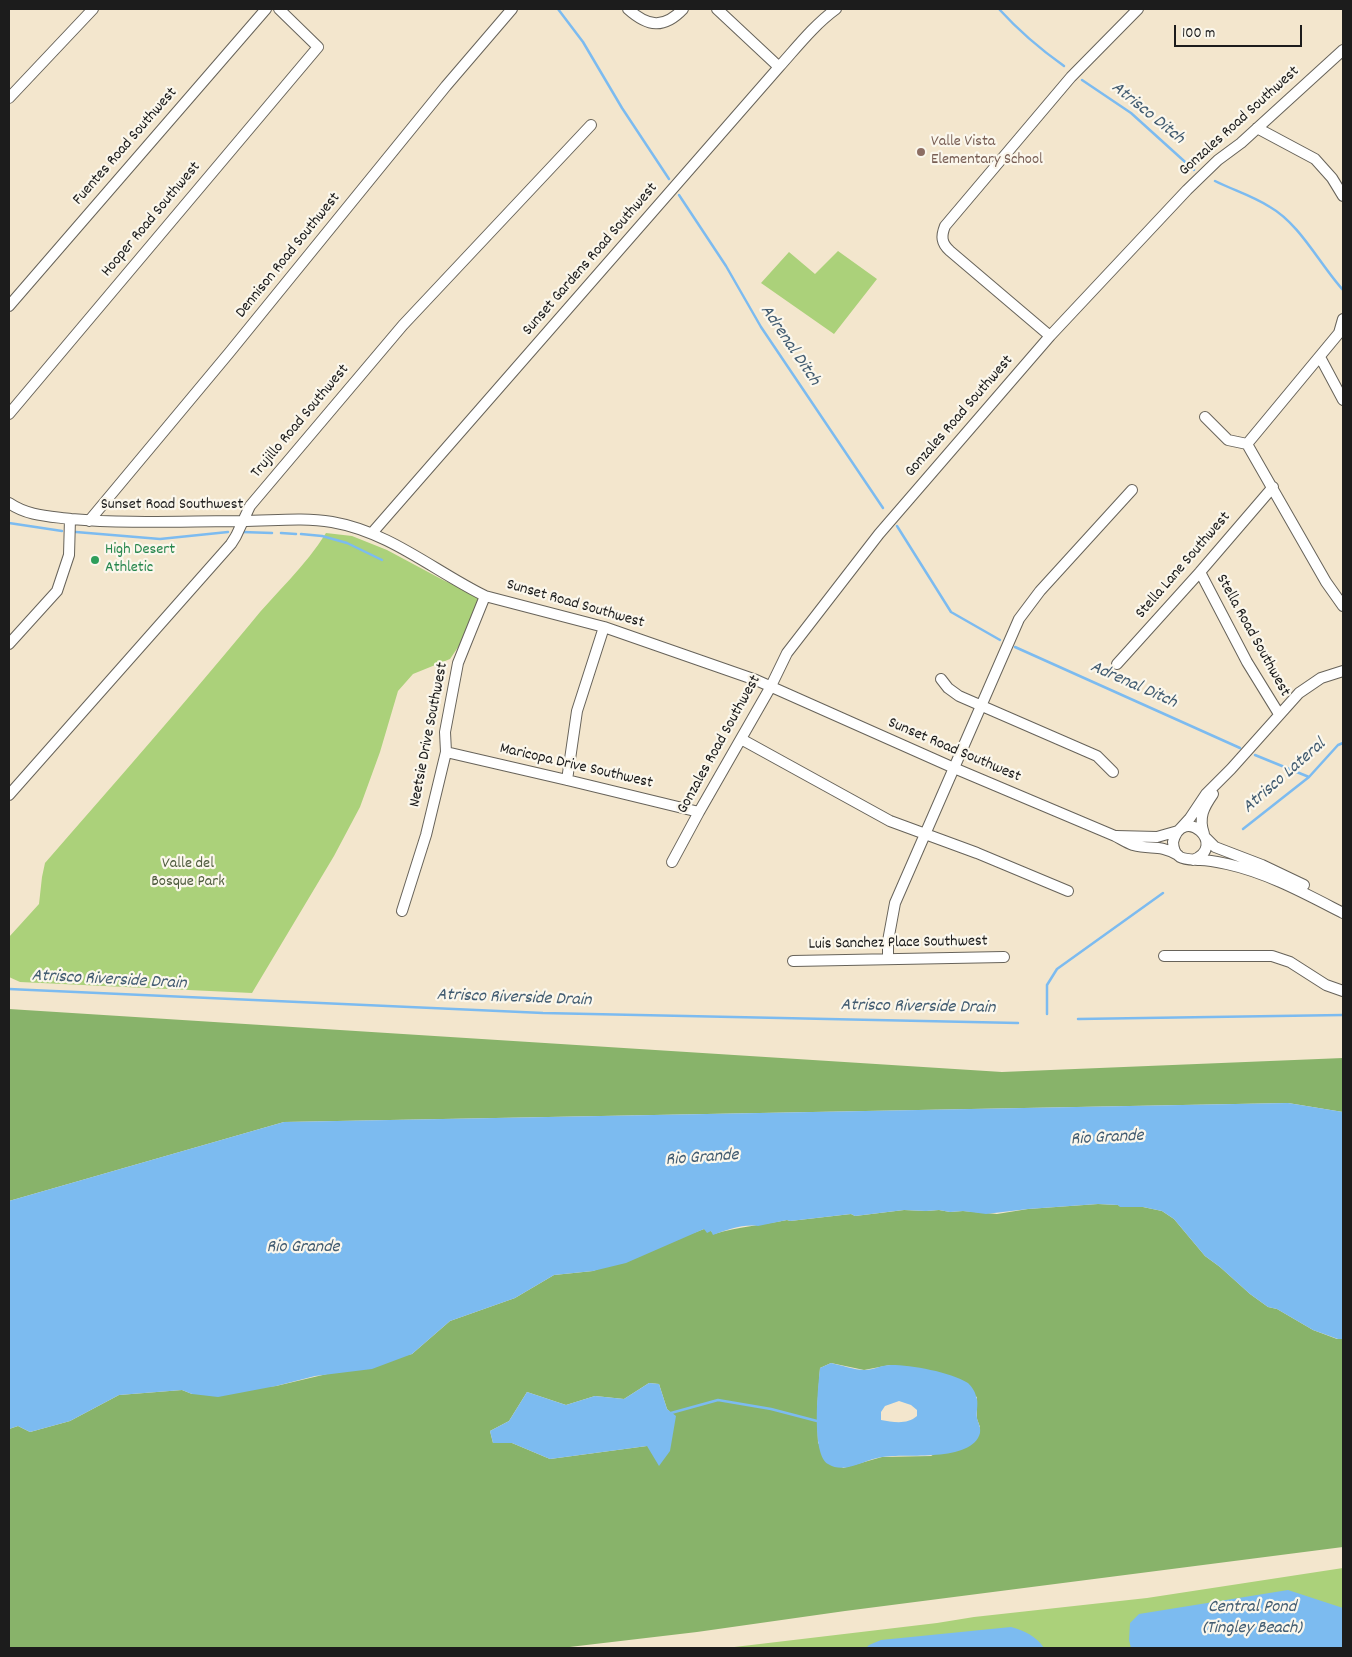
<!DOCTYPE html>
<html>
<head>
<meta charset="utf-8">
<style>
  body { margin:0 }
  #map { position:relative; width:1352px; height:1657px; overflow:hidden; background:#f3e6cd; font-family:Dekko,sans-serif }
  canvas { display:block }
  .frame { position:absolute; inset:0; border:10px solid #1c1c1c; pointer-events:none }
  .scale { position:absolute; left:1174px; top:25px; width:128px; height:22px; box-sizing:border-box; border:2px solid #1c1c1c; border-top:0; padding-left:6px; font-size:15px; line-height:18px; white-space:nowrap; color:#1c1c1c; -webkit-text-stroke:4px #fbf7ec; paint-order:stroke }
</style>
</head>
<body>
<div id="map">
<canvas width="1352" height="1657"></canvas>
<div class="frame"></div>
<div class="scale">100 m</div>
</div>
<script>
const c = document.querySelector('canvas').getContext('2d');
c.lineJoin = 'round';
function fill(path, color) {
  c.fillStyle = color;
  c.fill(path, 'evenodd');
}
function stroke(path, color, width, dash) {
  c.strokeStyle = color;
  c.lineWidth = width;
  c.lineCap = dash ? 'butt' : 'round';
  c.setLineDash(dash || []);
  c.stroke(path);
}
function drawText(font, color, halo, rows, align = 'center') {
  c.font = font + ' Dekko,sans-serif';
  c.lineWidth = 4.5;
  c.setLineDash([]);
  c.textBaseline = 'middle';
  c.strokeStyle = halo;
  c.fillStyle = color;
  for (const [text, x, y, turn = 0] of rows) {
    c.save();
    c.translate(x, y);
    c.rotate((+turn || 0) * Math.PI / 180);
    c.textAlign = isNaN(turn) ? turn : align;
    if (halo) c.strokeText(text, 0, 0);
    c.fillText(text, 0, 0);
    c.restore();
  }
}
const green = new Path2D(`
  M838 251 877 279 834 334 761 283 789 252 815 274Z
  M326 533 352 536 387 550 443 580 481 597 465 637 450 659 413 674 398 691 380 752 360 807 334 856 252 993 20 982 9 977V937L39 904 42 877 45 863C114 784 184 704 251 623 275 593 306 566 326 533Z
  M1343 1568V1648H726L937 1623 974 1617 1147 1598Z`);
const forest = new Path2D(`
  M9 1009 1002 1072 1343 1058V1112L1288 1103 284 1122 9 1201Z
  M1098 1204 1118 1205 1121 1207H1143L1162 1211 1174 1219 1205 1256 1220 1267 1250 1294 1268 1307 1277 1309 1313 1330 1337 1339H1343V1547L845 1611 697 1632 561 1648H9V1429L18 1426 30 1432 70 1421 119 1395 182 1390 192 1394 276 1386 412 1354 450 1321 515 1298 554 1275 593 1271 704 1229 711 1231 714 1234C738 1227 762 1225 787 1220L790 1221 851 1214 855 1216 904 1210 926 1211 939 1210 950 1212 963 1211 997 1214 1028 1209ZM831 1363 864 1370 890 1365 977 1397V1419L980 1427 931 1456 882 1457 843 1468 818 1443 817 1410 820 1368ZM649 1383 659 1384 667 1409 671 1413 647 1446 550 1459 512 1443H493L490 1431 509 1421 527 1392 566 1405 595 1396 624 1399Z`);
const water = new Path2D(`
  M1288 1103 1343 1112V1339H1338L1313 1330 1277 1309 1268 1307 1250 1294 1220 1267 1205 1256 1174 1219 1162 1211 1143 1207H1120L1118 1205 1098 1204 1028 1209 986 1214 963 1211 950 1212 939 1210 926 1211 904 1210 855 1216 851 1214 790 1221 787 1220 758 1226C743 1224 727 1230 713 1235L711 1231 707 1233 704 1229 626 1263 593 1271 554 1275 515 1298 450 1321 412 1354 372 1369 315 1376 276 1386 218 1397 192 1394 182 1390 119 1395 70 1421 30 1432 18 1426 9 1429V1201L284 1122Z
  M831 1363C841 1365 854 1370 865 1370 873 1370 882 1365 891 1365 912 1365 950 1372 968 1383 971 1386 975 1391 976 1396 979 1402 976 1411 977 1418 978 1423 981 1427 980 1433 972 1463 905 1453 882 1457 865 1459 845 1475 828 1464 811 1454 818 1387 820 1368ZM899 1401 911 1405 917 1410V1416C907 1425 893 1422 881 1420V1412L885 1406Z
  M649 1383 659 1384 667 1409 676 1416 670 1451 659 1466 647 1446 550 1459 512 1443H493L490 1431 509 1421 527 1392 566 1405 595 1396 624 1399Z
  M1288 1590 1343 1608V1648H1131L1129 1640 1130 1623 1139 1614Z
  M1011 1627C1025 1631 1036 1636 1044 1648H866L869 1645 881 1640Z`);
const stream = new Path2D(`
  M558 9 583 42 622 108 669 179
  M999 9C1019 31 1040 49 1064 66
  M1082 80 1131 113 1194 170
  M1215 181C1233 190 1253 196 1270 207 1300 224 1320 265 1343 290
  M679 195 726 266 761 327 883 508
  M9 523 62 531
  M897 526 951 612 1000 640
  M76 532 160 539 228 532
  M242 532 272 533
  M281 533 296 534
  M301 534 322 536 347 543 382 560
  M1015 647 1240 748
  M1255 755 1309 777
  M1243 829 1309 777 1338 745 1343 743
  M9 989 543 1013 1018 1023
  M1047 1014V985L1057 969 1163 893
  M1078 1019 1343 1015
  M671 1413 718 1400 771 1409 817 1421`);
const minor = new Path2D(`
  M628 9C648 27 664 29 683 9
  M717 9 779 67
  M9 98 93 9
  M1257 128 1315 159 1332 178 1343 196
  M9 306 266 9
  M1050 336 950 251C941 243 941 236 945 226L1071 77 1138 9
  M1320 357 1343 400
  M9 414 318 47 279 9
  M1205 417 1228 440 1247 444 1326 582 1343 606
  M1247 444 1339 333 1343 319
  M9 503C28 516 48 516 71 519 127 524 185 521 241 521 272 521 302 517 332 522 390 532 434 571 485 596L604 627 756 680 954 768 1115 836C1121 839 1127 843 1133 845 1152 850 1159 844 1178 855
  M89 521 229 353 446 86 512 9
  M372 533 779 67C797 47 814 25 836 9
  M1200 572 1247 662 1279 714
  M9 644 57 591 69 555 70 519
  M1117 664 1200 572 1273 487
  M941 679 948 688 959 696 1097 756 1113 772
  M741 739 890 821 977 853 1068 891
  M446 752 567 780 699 812
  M567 780 577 711 604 627
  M9 795 231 544 236 536 250 506 403 325 591 125
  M1180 829 1190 818 1206 794 1231 769 1299 693 1321 678 1343 671
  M1204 834C1198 817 1204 807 1213 794
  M1116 836 1157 837 1178 831
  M1206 838 1215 847 1262 865 1304 885
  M1193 860C1229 846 1183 803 1173 842 1174 861 1186 859 1200 860 1209 860 1218 862 1227 864 1268 873 1306 894 1343 913
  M672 862 699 812 770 688 787 653 879 534 1050 336 1187 190 1218 160 1241 143 1343 50
  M402 911 426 835 446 752 445 732 458 663 485 596
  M1164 956H1272L1290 962 1326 985 1343 991
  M888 959V941L895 903 1019 619 1040 591 1132 490
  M793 961 1004 957`);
const markers = [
  [921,152,5,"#8d6e63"],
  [95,560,5,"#2e9e5b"]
];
const streetNames = [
  ["Gonzales Road Southwest",1240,122,-42],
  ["Fuentes Road Southwest",126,147,-49],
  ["Hooper Road Southwest",152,220,-50],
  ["Dennison Road Southwest",289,256,-51],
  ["Sunset Gardens Road Southwest",591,260,-49],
  ["Gonzales Road Southwest",960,417,-49],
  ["Trujillo Road Southwest",301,422,-50],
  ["Sunset Road Southwest",172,506],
  ["Stella Lane Southwest",1184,566,-49],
  ["Sunset Road Southwest",575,605,16],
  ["Stella Road Southwest",1252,636,61],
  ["Neetsie Drive Southwest",430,735,-79],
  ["Gonzales Road Southwest",720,745,-61],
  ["Sunset Road Southwest",954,751,23],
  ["Maricopa Drive Southwest",576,767,13],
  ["Luis Sanchez Place Southwest",898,944,-1]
];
const educationNames = [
  ["Valle Vista",931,143],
  ["Elementary School",931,161]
];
const leisureNames = [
  ["High Desert",105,551],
  ["Athletic",105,569]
];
const parkNames = [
  ["Valle del",188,865],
  ["Bosque Park",188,883]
];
const waterNames = [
  ["Atrisco Ditch",1147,114,39],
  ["Adrenal Ditch",789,346,56],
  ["Adrenal Ditch",1133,686,24],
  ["Atrisco Lateral",1285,777,-41],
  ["Atrisco Riverside Drain",109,981,3],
  ["Atrisco Riverside Drain",514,999,2],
  ["Atrisco Riverside Drain",918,1008,1],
  ["Rio Grande",1107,1139,-3],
  ["Rio Grande",702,1159,-4],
  ["Rio Grande",303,1249],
  ["Central Pond",1252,1609],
  ["(Tingley Beach)",1252,1630]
];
fill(green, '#abd17a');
fill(forest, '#88b36a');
fill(water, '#7cbbf0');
stroke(stream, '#7cbbf0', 2.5);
stroke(minor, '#67635a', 12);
stroke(minor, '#fff', 10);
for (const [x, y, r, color] of markers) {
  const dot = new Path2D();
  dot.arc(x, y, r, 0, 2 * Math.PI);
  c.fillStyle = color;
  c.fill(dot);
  stroke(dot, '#fbf7ec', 2);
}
drawText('16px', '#1c1c1c', '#fbf7ec', streetNames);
drawText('16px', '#785e54', '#fbf7ec', educationNames, 'left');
drawText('16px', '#27864d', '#fbf7ec', leisureNames, 'left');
drawText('16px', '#4e5b3d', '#fbf7ec', parkNames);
drawText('italic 18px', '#425c71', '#fbf7ec', waterNames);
</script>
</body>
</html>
